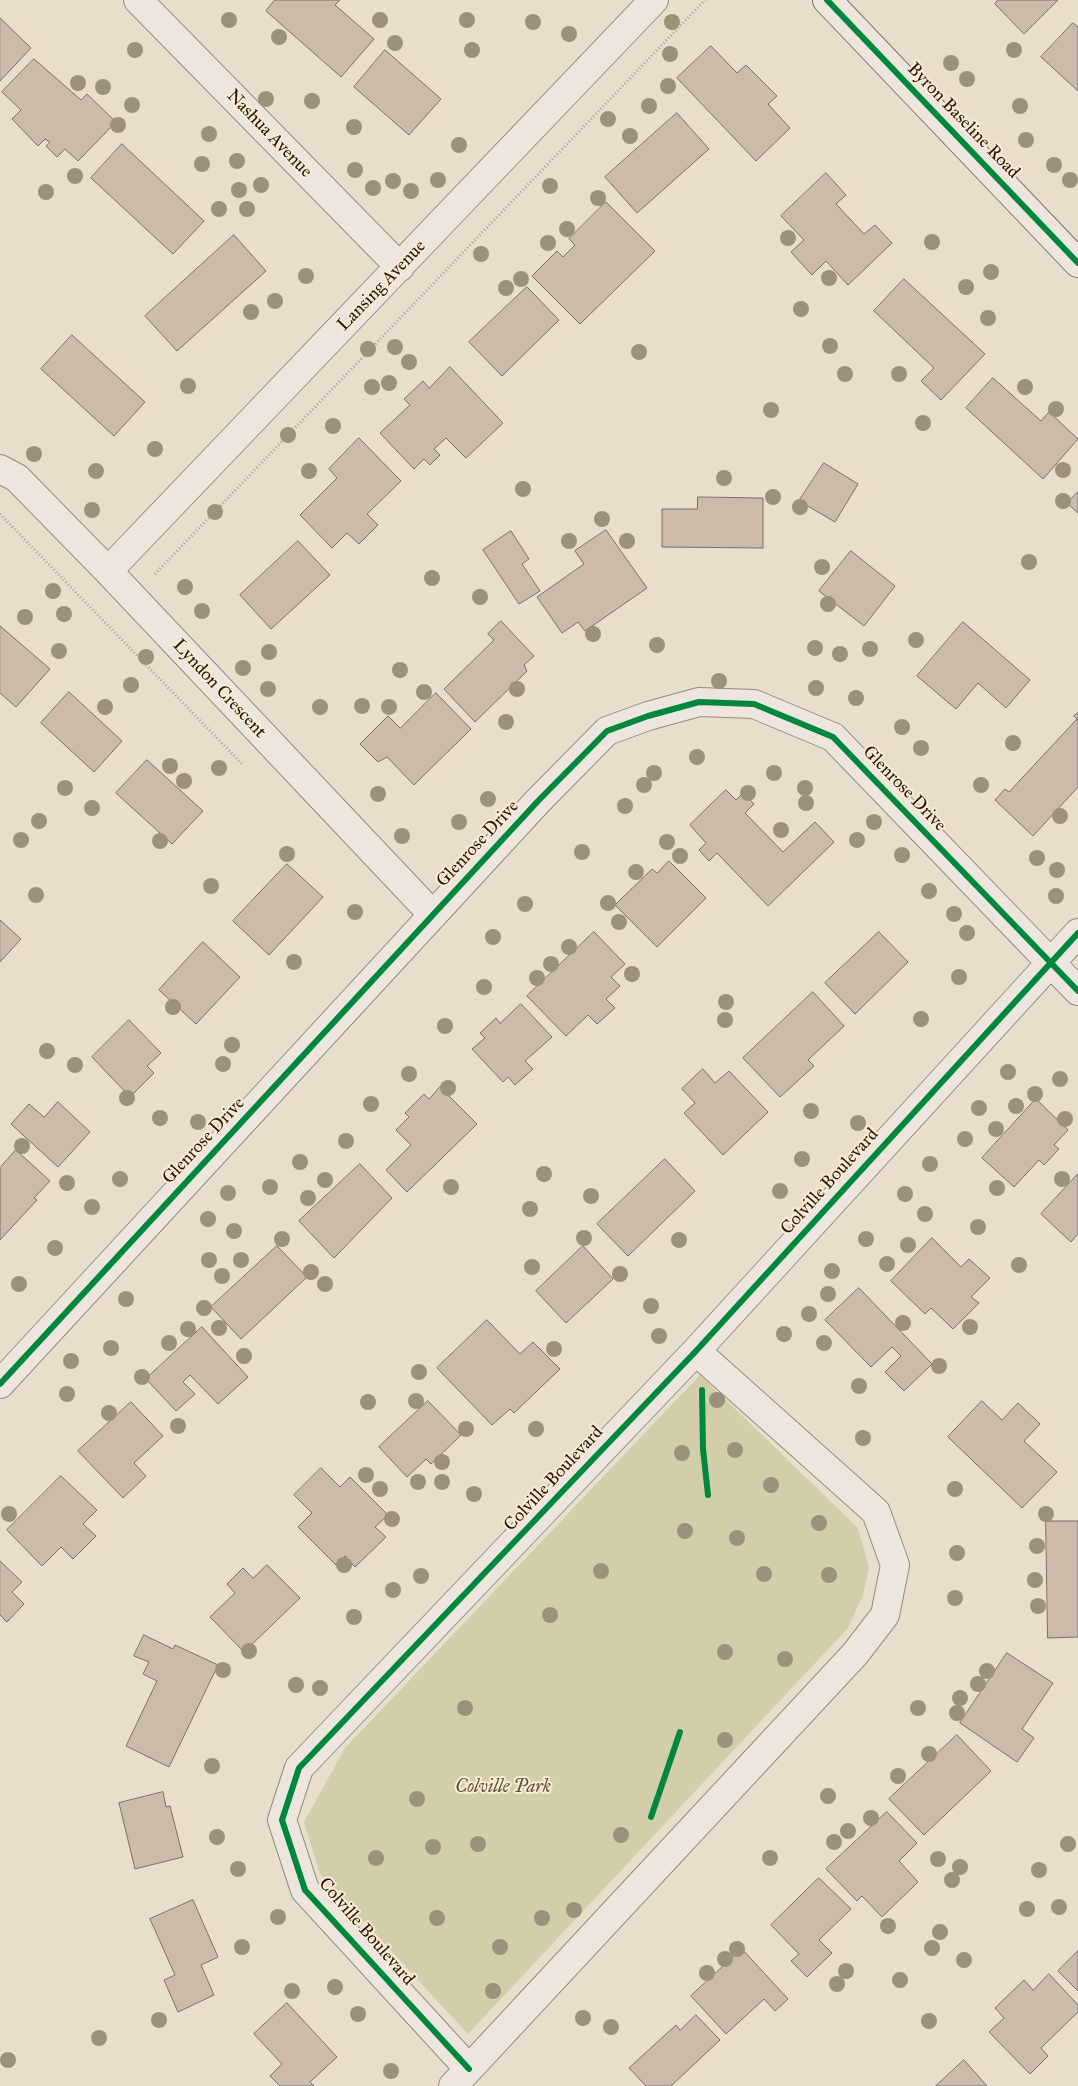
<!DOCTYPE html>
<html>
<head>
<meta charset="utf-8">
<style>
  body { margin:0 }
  canvas { display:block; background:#e9ddcc }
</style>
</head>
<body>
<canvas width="1078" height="2086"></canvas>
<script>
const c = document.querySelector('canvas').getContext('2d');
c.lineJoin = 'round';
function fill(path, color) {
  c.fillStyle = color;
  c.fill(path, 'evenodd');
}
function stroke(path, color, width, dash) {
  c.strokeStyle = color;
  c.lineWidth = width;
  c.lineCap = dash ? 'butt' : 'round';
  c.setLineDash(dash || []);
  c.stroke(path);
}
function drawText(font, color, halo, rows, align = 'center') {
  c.font = font + ' "IM FELL Great Primer",serif';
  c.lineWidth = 4;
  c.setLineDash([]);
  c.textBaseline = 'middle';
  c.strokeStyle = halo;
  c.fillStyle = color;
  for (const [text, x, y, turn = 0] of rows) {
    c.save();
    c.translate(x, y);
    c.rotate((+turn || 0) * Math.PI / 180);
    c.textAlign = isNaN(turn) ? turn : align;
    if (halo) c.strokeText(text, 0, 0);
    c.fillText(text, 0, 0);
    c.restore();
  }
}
const green = new Path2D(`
  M700 1375 858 1528 869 1568 863 1595 848 1628 468 2034 320 1874 304 1822 345 1748Z`);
const building = new Path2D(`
  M275 0H340L335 5 374 39 341 77 266 11Z
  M998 0H1058L1024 34 995 4Z
  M0 18 31 48 0 81Z
  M1073 23 1078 27V91L1041 57Z
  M711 46 737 73 746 65 777 96 768 104 790 128 756 161 677 78Z
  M385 50 441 99 409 135 354 87Z
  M34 59 81 100 87 94 116 122 78 161 65 149 57 157 46 146 50 142 45 139 38 146 12 119 21 110 2 92Z
  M677 113 709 149 637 213 605 177Z
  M122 144 204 221 173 254 91 178Z
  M826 173 846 195 836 204 864 234 875 225 892 243 848 285 826 261 812 275 791 252 804 240 781 216Z
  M606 202 655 251 580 324 532 276 557 251 563 257 575 245 569 239Z
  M234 235 266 271 177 351 145 316Z
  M904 279 985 354 941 400 921 381 934 368 874 311Z
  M527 287 559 320 502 376 469 342Z
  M72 335 145 402 114 436 41 369Z
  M450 367 503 423 466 458 446 438 434 449 440 455 430 465 424 459 414 469 380 433 410 405 404 399 423 381 429 388Z
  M993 378 1041 421 1049 412 1078 439 1043 479 966 408Z
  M359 438 401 481 367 514 378 525 359 544 347 533 332 548 300 515 337 478 329 469Z
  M824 463 858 484 835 522 799 501Z
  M1078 492V513L1067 503Z
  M698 497 763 498V548L662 547V509H697Z
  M606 530 647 588 585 631 578 622 562 633 537 597 584 564 575 551Z
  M511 531 529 559 522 564 540 591 519 604 483 550Z
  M298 541 330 575 271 629 240 595Z
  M851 551 895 586 864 626 819 591Z
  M501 621 534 656 524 665 527 671 475 722 444 689 494 640 488 634Z
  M963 622 1030 680 1006 708 978 683 956 709 917 676Z
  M0 626 50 669 16 707 0 693Z
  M69 692 122 741 94 772 41 723Z
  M436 693 471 729 414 785 387 757 378 762 360 744 388 716 400 728Z
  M1078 713V787L1033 836 995 800 1005 789 1009 792 1077 719 1074 716Z
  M147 760 203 811 172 844 116 793Z
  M726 790 736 800 743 793 754 804 745 813 783 852 815 822 834 842 768 906 717 853 709 861 699 850 706 843 690 825Z
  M669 861 706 898 657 947 615 905 652 869 657 873Z
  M287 864 323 897 269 955 233 921Z
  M0 920 21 939 0 962Z
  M594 932 625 964 611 977 620 986 606 999 615 1008 597 1024 588 1015 566 1036 527 996Z
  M879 932 908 962 855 1014 825 983Z
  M203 942 240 977 196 1024 159 990Z
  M813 992 844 1026 808 1060 814 1066 780 1097 743 1058Z
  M521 1004 552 1037 525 1061 533 1069 515 1085 508 1077 503 1082 472 1049 485 1038 480 1033 496 1018 500 1023Z
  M129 1020 161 1053 147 1066 154 1073 130 1097 92 1057Z
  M703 1069 715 1083 729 1071 768 1112 723 1155 684 1113 695 1103 682 1089Z
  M440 1087 477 1124 407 1192 386 1170 411 1145 396 1130 409 1117 405 1113 424 1094 429 1099Z
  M1036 1099 1068 1130 1054 1145 1059 1149 1044 1165 1039 1160 1014 1187 982 1158Z
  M58 1102 90 1132 58 1167 11 1124 29 1104 44 1117Z
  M16 1150 50 1181 34 1198 37 1200 0 1240V1168Z
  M665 1159 695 1191 628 1256 597 1224Z
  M360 1164 392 1198 334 1258 299 1221Z
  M1078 1174V1234L1071 1242 1041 1214Z
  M932 1238 961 1267 969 1259 990 1278 971 1297 979 1303 953 1329 931 1308 925 1314 891 1281Z
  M277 1246 307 1277 241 1339 211 1307Z
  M583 1246 613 1279 566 1323 536 1291Z
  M859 1288 932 1364 904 1391 885 1372 901 1356 892 1347 871 1367 825 1320Z
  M487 1320 520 1354 533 1342 560 1369 514 1413 510 1409 492 1425 437 1368Z
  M202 1327 248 1377 218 1404 190 1375 183 1382 195 1394 176 1411 146 1379Z
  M428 1401 461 1435 431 1464 426 1459 407 1477 379 1447Z
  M982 1401 1002 1420 1018 1403 1040 1424 1024 1441 1057 1472 1022 1508 948 1437Z
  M131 1402 163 1436 134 1463 146 1476 123 1498 78 1451Z
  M321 1468 340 1487 350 1477 388 1515 375 1527 386 1537 355 1567 345 1556 336 1565 298 1527 312 1513 294 1495Z
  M61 1476 97 1510 83 1524 96 1536 73 1559 61 1547 42 1566 7 1530Z
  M1046 1521H1078V1637L1048 1638Z
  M0 1561 22 1582 12 1592 24 1604 7 1622 0 1615Z
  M267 1565 300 1598 244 1652 210 1617 235 1593 227 1584 243 1568 253 1578Z
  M144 1635 173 1649 175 1645 218 1665 169 1767 126 1746 157 1681 143 1674 149 1662 134 1656Z
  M1007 1653 1053 1683 1022 1729 1034 1738 1017 1762 960 1723Z
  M957 1735 991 1771 924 1835 889 1799Z
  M163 1792 166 1807 170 1806 183 1857 135 1869 119 1803Z
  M887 1812 917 1843 899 1861 918 1882 882 1917 862 1896 857 1901 826 1869Z
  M819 1878 851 1909 819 1940 832 1953 807 1977 791 1961 799 1954 771 1925Z
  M193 1900 218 1957 201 1965 214 1995 178 2012 164 1980 175 1975 150 1919Z
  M742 1949 788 1999 775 2011 764 1999 726 2034 691 1996Z
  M1078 1951V1991L1058 1971Z
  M1049 1974 1078 2005V2012L1041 2048 1048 2056 1030 2074 989 2032 1004 2018 995 2008 1024 1980 1033 1990Z
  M287 2003 337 2057 310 2082 314 2086H280L270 2076 282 2064 254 2034Z
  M696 2015 720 2040 671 2086H646L629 2068 676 2025 680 2030Z
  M964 2060 987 2086H936Z`);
const path = new Path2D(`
  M0 514 243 765
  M155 574 705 0`);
const street = new Path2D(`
  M138 0 400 267
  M0 469 17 478 108 571 433 915
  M108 571 654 0
  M0 1384 538 801 607 731 648 716 699 702 754 704 833 737 1078 991
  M469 2069 305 1890 282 1820 299 1768 696 1351 1078 933
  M453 2086 855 1654 885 1615 895 1565 876 1512 696 1351`);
const secondary = new Path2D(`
  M827 0 1078 263`);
const cycleway = new Path2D(`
  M827 0 1078 263
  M0 1384 538 801 607 731 648 716 699 702 754 704 833 737 1078 991
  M702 1390 703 1449 708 1495
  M651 1817 680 1732
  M469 2069 305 1890 282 1820 299 1768 696 1351 1078 933`);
const trees = [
  [229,20],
  [380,20],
  [467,20],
  [533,22],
  [672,22],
  [569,34],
  [279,37],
  [395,43],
  [135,50],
  [472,50],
  [1014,50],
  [670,54],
  [951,63],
  [967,79],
  [78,83],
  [668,86],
  [103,87],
  [266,99],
  [312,101],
  [132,105],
  [649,106],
  [1020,106],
  [608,119],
  [118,125],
  [354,127],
  [209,134],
  [630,136],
  [1026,140],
  [459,145],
  [237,161],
  [202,164],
  [1054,165],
  [355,170],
  [75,176],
  [438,180],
  [1070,180],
  [393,181],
  [261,185],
  [550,186],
  [373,188],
  [239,190],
  [411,191],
  [46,192],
  [598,198],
  [219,209],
  [247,209],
  [567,229],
  [788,238],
  [932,242],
  [548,243],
  [481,254],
  [991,272],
  [306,276],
  [829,278],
  [521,279],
  [966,287],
  [506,288],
  [275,301],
  [801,309],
  [251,312],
  [988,318],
  [830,346],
  [395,347],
  [368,349],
  [639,352],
  [409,362],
  [845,374],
  [899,374],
  [389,383],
  [188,386],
  [372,387],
  [1025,387],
  [1056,409],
  [771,410],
  [923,423],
  [333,426],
  [288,435],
  [155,449],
  [34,454],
  [1063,470],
  [96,471],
  [309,471],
  [724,478],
  [523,489],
  [773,497],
  [1063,501],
  [800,507],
  [92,510],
  [215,512],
  [602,519],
  [569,541],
  [627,541],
  [1029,562],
  [822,567],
  [432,578],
  [185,587],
  [53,591],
  [480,597],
  [828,604],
  [202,611],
  [64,614],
  [25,617],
  [593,634],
  [916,640],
  [657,645],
  [815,648],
  [870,649],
  [59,651],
  [269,652],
  [840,654],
  [146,657],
  [243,668],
  [400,670],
  [719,681],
  [131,685],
  [816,688],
  [268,689],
  [517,689],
  [424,692],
  [856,698],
  [362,706],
  [105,707],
  [320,707],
  [389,707],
  [506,722],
  [902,727],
  [1013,743],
  [921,748],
  [697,757],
  [170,766],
  [219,768],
  [654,773],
  [774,773],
  [184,781],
  [644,785],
  [981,785],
  [65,788],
  [805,788],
  [748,793],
  [378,794],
  [488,799],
  [806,803],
  [625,806],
  [92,808],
  [1060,816],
  [39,821],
  [459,822],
  [874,822],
  [781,830],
  [402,836],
  [21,840],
  [857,840],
  [160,841],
  [667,842],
  [582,852],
  [287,854],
  [902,855],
  [680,856],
  [1037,858],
  [1057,870],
  [636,872],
  [211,886],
  [929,891],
  [36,895],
  [1056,896],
  [608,903],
  [525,904],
  [355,912],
  [954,914],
  [619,922],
  [967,933],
  [493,937],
  [569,947],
  [294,962],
  [551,964],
  [632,974],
  [959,977],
  [537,978],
  [484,987],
  [726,1002],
  [173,1007],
  [921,1019],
  [725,1020],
  [445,1026],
  [232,1045],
  [47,1051],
  [223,1064],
  [75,1065],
  [1008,1072],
  [409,1074],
  [1060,1079],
  [448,1088],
  [1035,1094],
  [127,1098],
  [371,1104],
  [1016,1106],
  [979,1108],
  [811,1111],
  [160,1118],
  [1065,1119],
  [198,1122],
  [858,1123],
  [996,1129],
  [965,1139],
  [346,1141],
  [22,1146],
  [802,1159],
  [300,1162],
  [930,1164],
  [544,1174],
  [120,1179],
  [1062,1179],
  [325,1180],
  [67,1183],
  [270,1187],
  [451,1187],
  [997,1188],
  [780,1191],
  [228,1193],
  [905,1194],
  [591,1196],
  [308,1198],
  [92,1207],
  [530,1209],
  [925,1214],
  [208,1219],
  [978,1227],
  [234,1231],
  [584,1238],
  [282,1239],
  [866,1239],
  [679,1240],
  [908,1245],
  [55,1248],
  [209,1260],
  [241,1260],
  [887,1264],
  [1019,1265],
  [532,1267],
  [832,1271],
  [311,1272],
  [620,1274],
  [222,1276],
  [19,1284],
  [325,1284],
  [828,1294],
  [126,1299],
  [651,1306],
  [204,1308],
  [809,1314],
  [903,1323],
  [970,1327],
  [219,1328],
  [188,1329],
  [784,1334],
  [659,1336],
  [169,1343],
  [824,1343],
  [111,1348],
  [554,1349],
  [244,1356],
  [71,1361],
  [939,1366],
  [419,1372],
  [142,1377],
  [859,1386],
  [67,1394],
  [717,1400],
  [416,1401],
  [368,1402],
  [109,1413],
  [178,1426],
  [466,1429],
  [536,1429],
  [863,1438],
  [735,1450],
  [682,1453],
  [442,1462],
  [366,1475],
  [418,1482],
  [442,1482],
  [771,1485],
  [380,1489],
  [955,1489],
  [474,1494],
  [9,1514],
  [1046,1514],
  [392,1519],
  [819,1523],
  [685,1531],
  [737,1538],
  [1037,1546],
  [957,1553],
  [344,1565],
  [601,1571],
  [764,1574],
  [829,1575],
  [421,1576],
  [1035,1580],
  [393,1590],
  [955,1598],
  [1038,1606],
  [550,1615],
  [354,1617],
  [249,1651],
  [725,1652],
  [785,1659],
  [223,1670],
  [987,1671],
  [978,1684],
  [296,1685],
  [320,1688],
  [960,1698],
  [465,1708],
  [918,1708],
  [957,1713],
  [725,1740],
  [929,1754],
  [212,1766],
  [898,1776],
  [828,1796],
  [417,1799],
  [871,1818],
  [848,1831],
  [621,1835],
  [217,1837],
  [834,1842],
  [478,1844],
  [1068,1844],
  [433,1847],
  [376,1858],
  [770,1858],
  [938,1859],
  [960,1867],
  [238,1869],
  [1039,1870],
  [952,1880],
  [1059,1907],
  [1027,1909],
  [574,1910],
  [278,1917],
  [437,1918],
  [542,1918],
  [888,1926],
  [940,1932],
  [242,1947],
  [500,1947],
  [932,1948],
  [737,1949],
  [725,1959],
  [964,1960],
  [846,1971],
  [707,1973],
  [900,1980],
  [837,1984],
  [335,1987],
  [292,1991],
  [493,1991],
  [358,2014],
  [583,2018],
  [159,2020],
  [929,2021],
  [611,2027],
  [99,2038],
  [8,2060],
  [391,2071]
];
const streetNames = [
  ["Byron Baseline Road",963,121,46],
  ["Nashua Avenue",269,134,46],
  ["Lansing Avenue",382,286,-46],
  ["Lyndon Crescent",219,689,47],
  ["Glenrose Drive",904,789,46],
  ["Glenrose Drive",478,844,-47],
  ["Glenrose Drive",204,1141,-47],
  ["Colville Boulevard",830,1182,-48],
  ["Colville Boulevard",554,1479,-47],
  ["Colville Boulevard",366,1932,49]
];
const parkNames = [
  ["Colville Park",503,1788]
];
fill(green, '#d2ceaa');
fill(building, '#ccbbab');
stroke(building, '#797065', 1);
stroke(street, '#948b80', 30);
stroke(secondary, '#797065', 30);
stroke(path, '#a6a097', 3, [1, 2.5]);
stroke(street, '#ece6de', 28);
stroke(secondary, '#ece6de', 28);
stroke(cycleway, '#00873e', 6);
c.fillStyle = '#9c917a';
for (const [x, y] of trees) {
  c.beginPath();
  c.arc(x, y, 8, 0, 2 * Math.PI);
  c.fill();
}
drawText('18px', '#271607', '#f9ebd5', streetNames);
drawText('italic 18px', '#5d5237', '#f9ebd5', parkNames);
</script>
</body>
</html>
